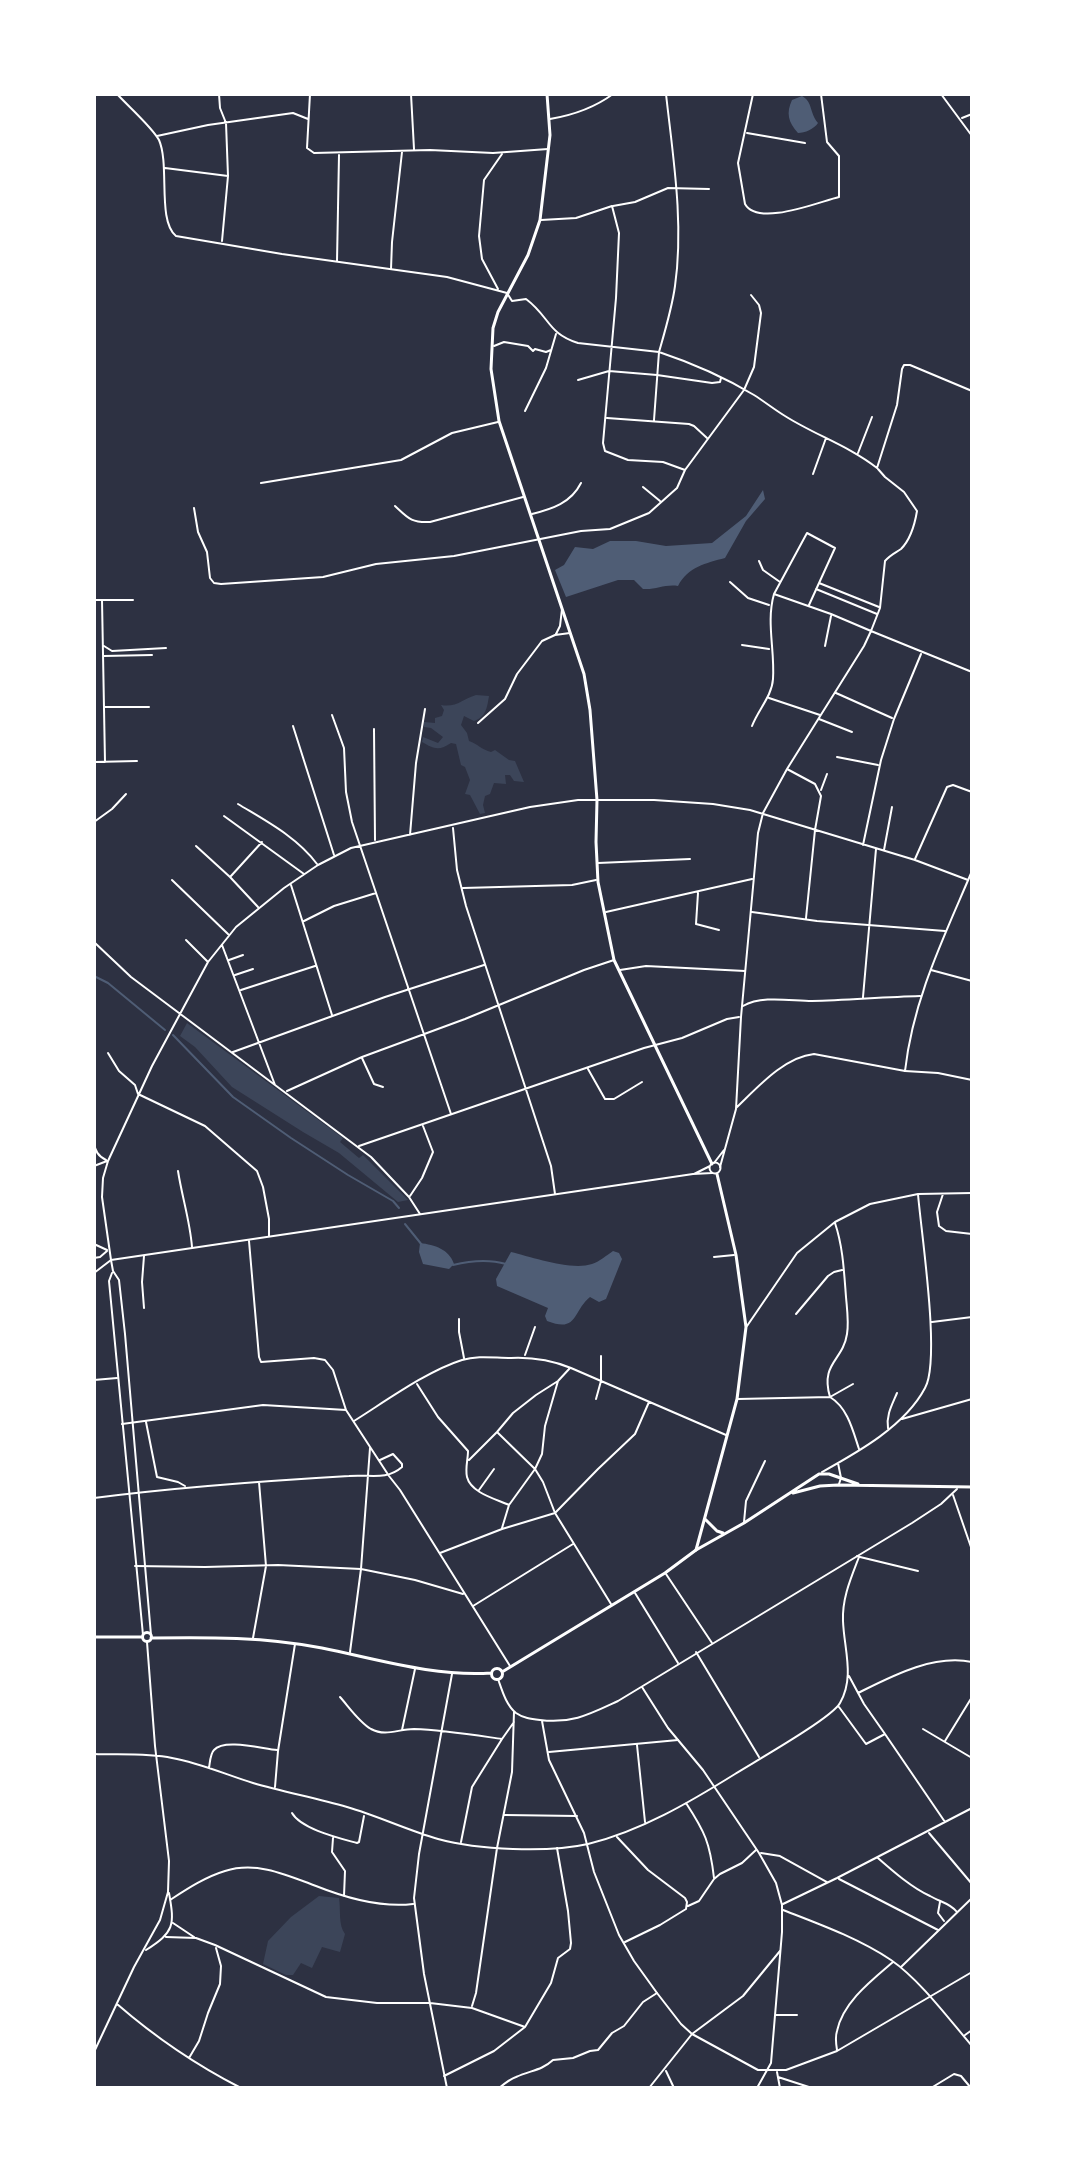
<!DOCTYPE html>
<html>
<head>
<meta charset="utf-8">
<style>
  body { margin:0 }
  #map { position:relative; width:1066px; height:2182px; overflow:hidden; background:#2d3142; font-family:"Source Serif 4",serif }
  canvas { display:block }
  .frame { position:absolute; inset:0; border:96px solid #fff; pointer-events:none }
</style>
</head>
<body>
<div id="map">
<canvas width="1066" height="2182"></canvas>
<div class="frame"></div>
</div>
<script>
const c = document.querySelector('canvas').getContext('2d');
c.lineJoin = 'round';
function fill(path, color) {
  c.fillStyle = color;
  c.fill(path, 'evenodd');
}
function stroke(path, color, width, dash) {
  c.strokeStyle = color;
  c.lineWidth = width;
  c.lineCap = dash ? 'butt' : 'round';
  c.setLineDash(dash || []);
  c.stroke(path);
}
const green = new Path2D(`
  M476 695 489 696C487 708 486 717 474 721L464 716 461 725 467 733 469 741C478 744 482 750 491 752L495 750 509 760 515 761 524 782 514 781 510 775H505L506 784 494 783 490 794 485 796 483 805 485 813 480 814 470 795 465 794 470 780 465 767 461 765 456 744 451 743C439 751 434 749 422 742L423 737 438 743 443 737 431 728 424 727V722L435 723V718L442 716 444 710 441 705C456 708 463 699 476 695Z
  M187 1023 343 1138 340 1142 359 1158 363 1155 408 1200 398 1202 339 1153 303 1132 232 1087 195 1047 180 1036Z
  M319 1896 339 1898C341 1910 338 1925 345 1934L340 1952 322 1947 312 1968 301 1963 293 1975H286L263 1964 268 1941 291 1917Z`);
const water = new Path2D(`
  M802 96C813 102 809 112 818 123 814 129 805 133 798 133 788 122 786 113 792 100Z
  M763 490 765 499 746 521 725 558C706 563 688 567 678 586 665 584 656 590 643 589L634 580H618L566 597 555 570 564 565 575 547 593 549 610 541H636L666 546 712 543 746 516Z
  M420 1243C435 1245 449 1249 454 1264L449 1269 423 1264 419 1252Z
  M613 1251 619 1253 622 1259 606 1299 599 1302 590 1297C572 1312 578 1333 547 1321L545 1316 548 1308 497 1286 496 1279 511 1252C532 1257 571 1271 592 1264 599 1262 607 1255 613 1251Z`);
const stream = new Path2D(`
  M94 976 108 983 165 1030
  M173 1035 233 1097 291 1138 348 1175 393 1201 399 1208
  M405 1224 422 1245
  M453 1265C469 1261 489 1259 506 1264`);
const minor = new Path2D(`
  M117 94C128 106 152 127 159 140 170 165 157 221 176 236L282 254 447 277 507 293 512 301 526 299C550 317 547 333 578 343L659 352C665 331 672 308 675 286 684 223 673 157 666 94
  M219 94 220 108 226 123 228 176
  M310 94 307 148 314 153 430 150 493 153 548 149
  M411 94 414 149
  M753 94 738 163 745 204C758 227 818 202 839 197V156L827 142 821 94
  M941 94 972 136
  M962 118 972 114
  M550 119C574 115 594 108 613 94
  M747 133 805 143
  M157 136 208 125 293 113 308 119
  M165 168 228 176 222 241
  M613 206 635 202 668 188 709 189
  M337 261 339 155
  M391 269 392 242 402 152
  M498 289 482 259 479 236 484 180 502 154
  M494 346 504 342 528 346 533 351 535 349 546 352 551 350
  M578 380 609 371 657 375 712 383 720 382 721 378
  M525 411 546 368 556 334
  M607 418 689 424 694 426 707 438
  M654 420 659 352C692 363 724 377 754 395 765 402 775 410 785 416 815 435 849 446 877 468L897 405 902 369 904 365H910L972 391
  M858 453 872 417
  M685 470 744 390 754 367 761 313 759 305 751 295
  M813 474 826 438
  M261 483 401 460 452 433 498 422
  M643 487 660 501
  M395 506C408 518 411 523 430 522L523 497
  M194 508 198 532 207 552 210 578 214 583 221 584 323 577 376 564 454 556 581 531 610 529 649 513 677 488 685 470 663 462 628 460 605 451 603 443 616 298 619 233 612 206 576 218 541 220
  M532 514C552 509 571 503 581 483
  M759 561 763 570 780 582
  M730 582 748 598 769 605
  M819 583 879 607
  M816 589 877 614
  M774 594 831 614 871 631 880 608 885 561C890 555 895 553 901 549 910 540 915 523 917 511L904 492 885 477 878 469
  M94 600H133
  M102 600 105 762
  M556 634 560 626 562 609
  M742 645 769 649
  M104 646 112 651 166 648
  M825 646 831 616
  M104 656 152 655
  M836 693 892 718
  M769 698 820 715
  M105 707H149
  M332 715 344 748 346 792 352 822 451 1114
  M819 719 852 732
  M478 723 505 699 517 674 542 641 555 635 570 633
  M293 726 334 855
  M752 726C758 710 772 696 773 679 775 650 766 622 774 594L807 533 835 548 809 605
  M374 729 375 840
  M837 757 878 765
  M94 762 137 761
  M787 769 815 784 821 796 815 830 806 918
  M821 790 827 774
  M238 804C266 821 297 837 317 864
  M224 816 304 874
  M94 822 112 809 126 794
  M453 828 457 870 466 906 551 1166 555 1194
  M410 835 416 763 425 709
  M863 845 881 760 894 719 921 654
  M196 846 230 877 258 907
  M884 850 892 807
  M915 859 947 787 953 785 972 792
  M598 863 690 859
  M231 876 262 842
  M172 880 228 934
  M291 885 332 1015
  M463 888 572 885 596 880
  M698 893 696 924 719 930
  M606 912 752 879
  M752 912 817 921 945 931
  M304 921 334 906 376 893
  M186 940 208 962
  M94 942 131 977 371 1157 409 1197 420 1214
  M222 945 275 1085
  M229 960 243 955
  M620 970 646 966 745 971
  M931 970 972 981
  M235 975 253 969
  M241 990 315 966
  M863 997 876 849
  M743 1006C762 995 791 1001 812 1001 848 1000 884 997 920 996
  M233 1052 385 997 484 965
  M108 1053 119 1071 135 1085 138 1094 205 1126 257 1171 263 1187 269 1219V1236
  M362 1058 374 1084 383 1087
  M588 1069 605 1099H614L642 1082
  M287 1091 362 1057 465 1019 584 970 614 960
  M736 1108C757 1088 784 1057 814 1054L905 1071C913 999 944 937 972 871
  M94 1142C95 1151 98 1156 106 1160
  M359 1146 644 1048 682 1038 727 1019 739 1017
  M714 1163 724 1150
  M94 1166 107 1161
  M720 1167 736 1109 741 1017 758 833 763 813 787 769 864 646 871 631 972 672
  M178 1171C182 1197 190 1221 192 1247
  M943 1194 937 1212 939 1226 946 1231 972 1234
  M410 1196 422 1178 433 1152 423 1126
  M835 1223C843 1247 844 1271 846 1297 847 1309 849 1322 847 1334 843 1361 820 1363 830 1397L853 1384
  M249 1241 259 1357 261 1362 314 1358 325 1360 333 1370 346 1410
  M94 1244 107 1250
  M714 1257 734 1255
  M94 1258 100 1257 107 1251
  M94 1273 111 1260 102 1197 103 1178 108 1161 152 1066 208 962 236 927 284 888 318 865 351 848 530 807 578 800H654L713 804 750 810 915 860 968 880
  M144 1308 142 1282 144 1256
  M796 1314 828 1276 834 1272 842 1270
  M459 1319V1332L464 1358
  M932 1322 972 1317
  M747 1326 797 1253 835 1222 870 1204 918 1194 972 1193
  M525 1355 535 1327
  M94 1380 117 1378
  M417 1384 438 1417 468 1451C468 1459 465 1469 467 1477 471 1493 496 1499 509 1505
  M596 1399 601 1381V1356
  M738 1399 830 1397C848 1408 853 1431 859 1449
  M902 1419 972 1399
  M354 1421C386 1401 427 1371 462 1360 478 1355 494 1358 511 1358 532 1357 551 1360 571 1368L726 1435
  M146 1422 157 1477 178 1482 185 1486
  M122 1424 263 1405 346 1410 389 1476 400 1490 510 1666
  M888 1428C886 1415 892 1405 897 1393
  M497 1432 535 1469 543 1482 555 1513 611 1604
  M469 1460 497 1432 513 1413 536 1395 558 1381 570 1368
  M838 1463 841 1478 839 1484
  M822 1472C858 1452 905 1426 925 1388 941 1360 921 1232 918 1194
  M479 1490 494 1469
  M953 1495 972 1550
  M94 1498C179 1487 263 1481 349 1476 369 1474 386 1481 402 1467V1464L393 1454 380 1460
  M744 1522 746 1501 765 1461
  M502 1528 509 1505 535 1469 542 1454 545 1426 558 1381
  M440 1553 502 1529 555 1513 598 1469 635 1434 649 1402
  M860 1557 918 1571
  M135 1566 205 1567 278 1565 361 1569 415 1580 463 1594
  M666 1574 712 1643
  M635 1593 678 1663
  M473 1606 573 1544
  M253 1638 266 1566 259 1482
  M350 1652 361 1569 370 1448
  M696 1652 759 1757
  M849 1676 864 1704 885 1734
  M858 1693C892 1676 933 1654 972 1662
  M340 1697C349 1707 359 1722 371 1729 386 1737 398 1729 414 1729 443 1730 474 1735 502 1739L514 1722
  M839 1707 866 1744 885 1734 945 1822
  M923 1729 972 1758
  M402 1730 415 1669
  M945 1741 972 1697
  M637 1745 645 1822
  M549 1752 678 1740
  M94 1754C120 1755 147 1753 172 1758 200 1763 227 1775 253 1783 284 1792 316 1798 347 1807 378 1816 407 1830 438 1839 478 1850 548 1853 588 1844 641 1831 690 1802 735 1774 754 1762 832 1718 840 1703 855 1677 844 1649 843 1621 842 1598 851 1578 859 1557L857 1556
  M209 1768C210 1763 210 1754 214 1750 224 1738 263 1749 277 1750
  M275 1787 278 1751 295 1644
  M686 1803C705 1832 710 1843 714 1878
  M292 1813C301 1829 339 1838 357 1843L359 1842 364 1816
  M505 1815 577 1816
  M929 1833 972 1884
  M617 1837 648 1870 685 1898 687 1902 686 1909 660 1925 625 1942
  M333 1838 332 1852 345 1871 344 1896
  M461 1842 472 1787 502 1739
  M761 1853 780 1856 827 1882
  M878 1858C894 1872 911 1887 930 1896 940 1902 950 1903 957 1912
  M839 1879 938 1930
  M170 1900C187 1889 205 1877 225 1871 257 1861 287 1875 316 1886 346 1898 380 1908 413 1904
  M940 1902 938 1913 944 1921
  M783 1904 837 1878 972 1808
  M688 1906 699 1901 714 1879 720 1874 742 1863 756 1850
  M783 1910C819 1924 858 1938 891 1960 920 1980 948 2018 972 2046
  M173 1923 194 1937
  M166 1937 196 1938 215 1945 326 1997 377 2003H430L472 2008 525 2027
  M146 1950C174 1932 175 1926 169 1893
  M901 1967 972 1898
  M117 2004C155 2037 196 2065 241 2088
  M472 2006 476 1993 497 1848 512 1772 514 1712
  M776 2015H797
  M965 2035 972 2030
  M837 2050C836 2044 835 2037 837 2031 843 2002 872 1980 893 1962
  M94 2052 134 1967 160 1920 168 1892 169 1861 155 1746 147 1642
  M189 2058 199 2041 208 2013 220 1984 221 1966 216 1948
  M666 2071 674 2088
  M777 2072 780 2088
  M444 2076 494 2051 525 2027 551 1983 558 1958 570 1949 571 1943 568 1911 557 1848
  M778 2077 812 2088
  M447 2088 424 1974 414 1898 419 1854 452 1674
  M499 2088C504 2084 510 2079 516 2077 531 2070 541 2071 553 2060L573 2058 590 2051 598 2050 612 2033 624 2026 643 2002 657 1993
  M649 2088 692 2034 743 1996 780 1951
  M931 2088 954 2074 961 2076 971 2088`);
const tertiary = new Path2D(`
  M905 1071 938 1073 972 1080
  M709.5 1168a5.5 5.5 0 1 1 11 0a5.5 5.5 0 1 1-11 0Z
  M694 1174 710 1166
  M112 1273 109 1281 143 1635
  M151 1635 125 1334 119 1280 113 1271 111 1260 693 1174 712 1173
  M498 1679C502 1690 506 1705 516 1713 523 1718 531 1719 540 1720 572 1724 590 1714 618 1701L912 1523 941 1504 957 1489
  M642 1687 668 1728 703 1770 759 1853 776 1883 782 1905V1932L771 2063 757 2088
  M542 1721 549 1760 584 1833 594 1872 619 1935 634 1961 657 1993 681 2024 692 2034 758 2070H786L837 2051 972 1972`);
const secondary = new Path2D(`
  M547 94 550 135 540 220 528 255 498 312 493 328 491 369 499 421 584 674 590 710 597 800 596 842 598 882 614 960 712 1164
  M705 1519 717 1531 723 1533
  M696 1550 737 1399 746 1327 736 1255 717 1174`);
const trunk = new Path2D(`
  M793 1493 820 1486 838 1485 972 1487
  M142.5 1637a4.5 4.5 0 1 1 9 0a4.5 4.5 0 1 1-9 0Z
  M94 1637H142
  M151 1638C208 1637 266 1637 322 1648 377 1659 435 1677 491 1673
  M491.5 1674a5.5 5.5 0 1 1 11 0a5.5 5.5 0 1 1-11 0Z
  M502 1672 665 1573 696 1550 744 1523 819 1474H829L858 1484`);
fill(green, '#3c4559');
fill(water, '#4f5d75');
stroke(stream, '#4f5d75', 2);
stroke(minor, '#fff', 2);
stroke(tertiary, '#fff', 2);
stroke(secondary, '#fff', 3);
stroke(trunk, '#fff', 3);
</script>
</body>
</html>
